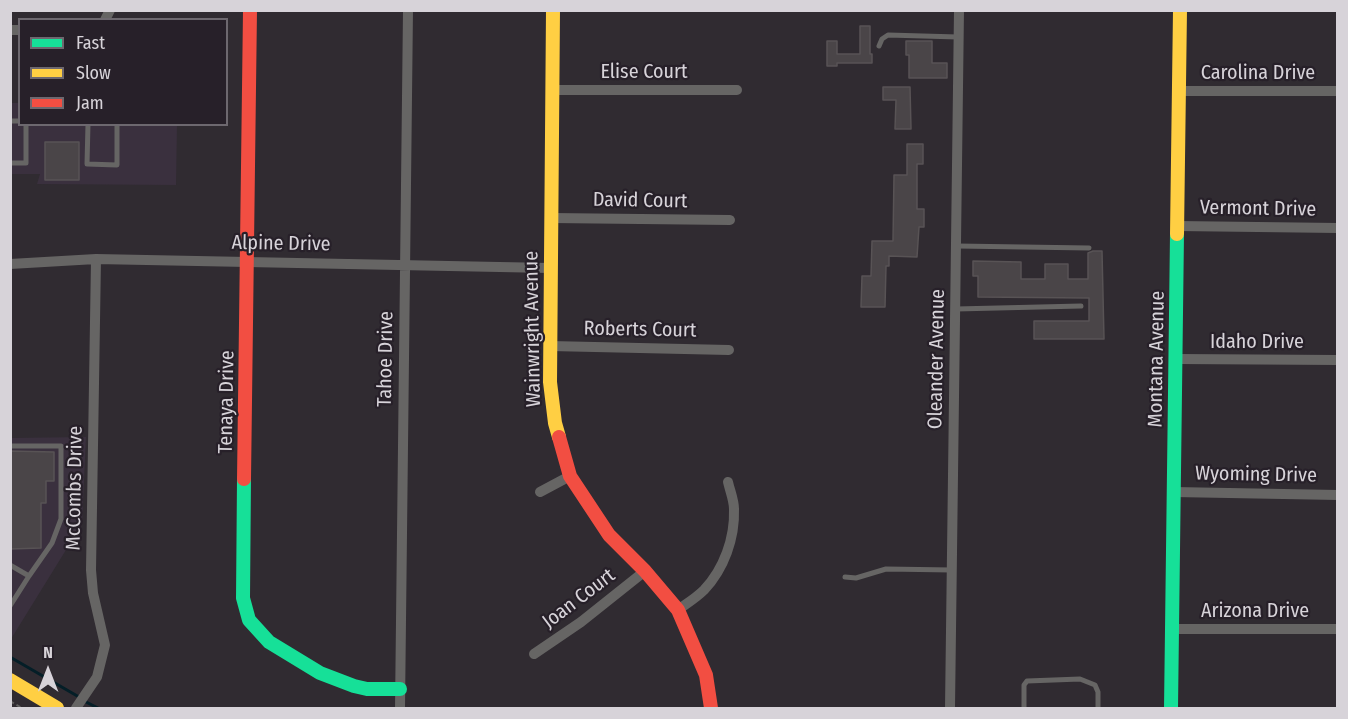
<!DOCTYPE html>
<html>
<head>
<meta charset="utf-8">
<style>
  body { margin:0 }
  #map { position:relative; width:1348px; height:719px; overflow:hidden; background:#302b31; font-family:"Fira Sans Condensed",sans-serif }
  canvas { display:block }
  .frame { position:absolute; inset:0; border:12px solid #d7d3d9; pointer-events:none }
  .legend { position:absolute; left:18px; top:18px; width:210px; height:108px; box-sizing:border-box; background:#272029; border:2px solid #6d686f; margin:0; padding:8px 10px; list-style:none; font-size:18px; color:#d7d3d9 }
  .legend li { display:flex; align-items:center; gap:12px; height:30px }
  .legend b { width:30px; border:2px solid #6d686f }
  .north { position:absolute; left:18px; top:641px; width:60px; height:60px; -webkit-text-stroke:4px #272029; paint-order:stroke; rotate:0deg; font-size:16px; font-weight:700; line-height:24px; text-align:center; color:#d7d3d9 }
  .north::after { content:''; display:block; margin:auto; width:21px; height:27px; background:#d7d3d9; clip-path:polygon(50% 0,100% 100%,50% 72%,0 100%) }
</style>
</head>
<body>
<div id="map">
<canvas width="1348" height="719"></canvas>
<div class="frame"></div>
<ul class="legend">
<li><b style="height:8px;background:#16e098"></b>Fast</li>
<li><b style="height:8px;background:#ffcf43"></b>Slow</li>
<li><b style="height:8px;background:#f24e42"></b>Jam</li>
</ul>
<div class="north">N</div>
</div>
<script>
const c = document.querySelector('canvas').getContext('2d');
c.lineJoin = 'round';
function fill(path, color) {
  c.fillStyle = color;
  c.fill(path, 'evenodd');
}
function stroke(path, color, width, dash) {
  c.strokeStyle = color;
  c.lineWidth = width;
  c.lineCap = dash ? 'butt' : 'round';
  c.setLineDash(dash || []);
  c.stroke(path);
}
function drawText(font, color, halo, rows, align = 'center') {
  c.font = font + ' "Fira Sans Condensed",sans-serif';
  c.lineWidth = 4.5;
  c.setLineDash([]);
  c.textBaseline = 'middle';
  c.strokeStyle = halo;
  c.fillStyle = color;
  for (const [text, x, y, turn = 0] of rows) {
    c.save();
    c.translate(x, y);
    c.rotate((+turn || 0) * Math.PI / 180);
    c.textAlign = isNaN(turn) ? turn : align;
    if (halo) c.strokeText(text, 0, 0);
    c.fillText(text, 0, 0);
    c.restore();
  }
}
const built = new Path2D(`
  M10 103H19L20 124 177 125 176 185 37 184 40 174H11Z
  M86 437 82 524 11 639V438Z`);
const stream = new Path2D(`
  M10 657 79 697
  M84 701 98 708`);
const building = new Path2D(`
  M860 26H870V54H872V63H837V66H827V41H837V54H860Z
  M906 41H932V63H947V78H909V55H906Z
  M883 87H910L911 129H895L896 100H883Z
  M45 142H79V180H45Z
  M907 144H923V164H917V209H924V227H919L917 257 889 256V266H886L885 307H861L862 276H871L872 241H893L894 175H907Z
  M1093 251H1102L1104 339H1034V321H1089V298L978 297V276H973V261L1021 262V279H1045V264H1068V279H1088V253Z
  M10 451 54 452V481H46V503H41V548L10 549Z`);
const path = new Path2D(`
  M10 701 22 708`);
const lane = new Path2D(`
  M879 46 882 39 888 35 958 37
  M10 121H20
  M88 124 87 164 117 165V124
  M10 163H26V124
  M957 246 1089 248
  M956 309 1081 306
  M10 446H61V519L52 543 29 576 10 565
  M845 577 856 578 886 569 952 570
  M10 606 29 576
  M1024 708V685L1027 681 1080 679 1095 685 1098 692V708`);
const street = new Path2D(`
  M105 20 110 10
  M10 30H20
  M551 90H737
  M1179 91H1338
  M551 218 730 220
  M1177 226 1338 228
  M10 264 96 259 550 268
  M550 346 729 350
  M1177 359 1338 360
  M540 492 570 476
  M1174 492 1338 495
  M678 610C686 604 696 598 704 590 724 569 735 538 734 509 734 500 730 491 728 482
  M1172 629H1338
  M534 654 581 622 645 571
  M76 708 97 677 105 645 93 593 91 570 96 259
  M400 708 408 10
  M950 708 959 10`);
const fast = new Path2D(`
  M244 479 243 598 249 620 269 642 320 673 354 686 367 689H400
  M1171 708 1177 234`);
const slow = new Path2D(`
  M553 10 550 382 555 423 559 437
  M1177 234 1180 10
  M10 680 57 708`);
const jam = new Path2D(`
  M559 437 570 476 609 535 645 571 678 610 706 675 711 708
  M244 479 250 10`);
const streetNames = [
  ["Elise Court",644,72],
  ["Carolina Drive",1258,73],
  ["David Court",640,201,1],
  ["Vermont Drive",1258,209,1],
  ["Alpine Drive",281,244,1],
  ["Wainwright Avenue",533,329,-91],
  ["Roberts Court",640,330,1],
  ["Idaho Drive",1257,342],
  ["Tahoe Drive",386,359,-89],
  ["Oleander Avenue",937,359,-89],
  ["Montana Avenue",1157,359,-89],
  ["Tenaya Drive",227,402,-89],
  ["Wyoming Drive",1256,475,1],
  ["McCombs Drive",75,488,-89],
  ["Joan Court",579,599,-37],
  ["Arizona Drive",1255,611]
];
fill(built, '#3a303e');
stroke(stream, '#041e27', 3);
fill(building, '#4a4548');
stroke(building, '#585355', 1.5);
stroke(path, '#626161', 2, [4.5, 3]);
stroke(lane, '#666564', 5);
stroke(street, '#666564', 10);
stroke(fast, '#16e098', 14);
stroke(slow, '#ffcf43', 14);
stroke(jam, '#f24e42', 14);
drawText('20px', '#d7d3d9', '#272029', streetNames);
</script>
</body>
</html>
